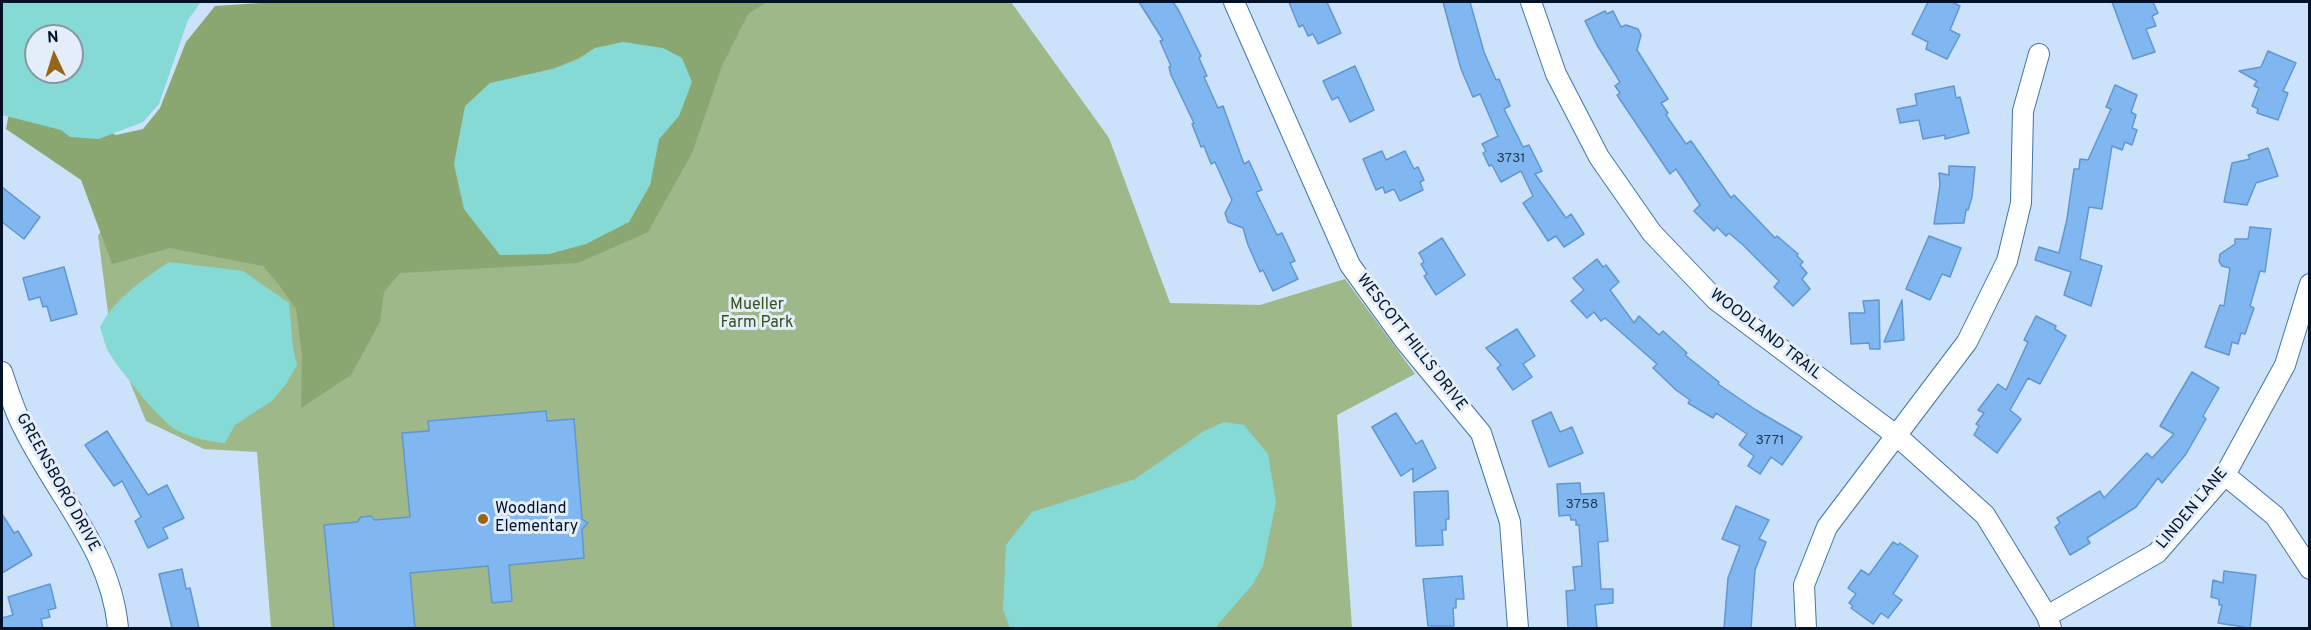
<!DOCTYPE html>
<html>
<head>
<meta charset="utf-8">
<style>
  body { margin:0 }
  #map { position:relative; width:2311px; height:630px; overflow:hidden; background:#cce2fa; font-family:Overpass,sans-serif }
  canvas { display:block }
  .frame { position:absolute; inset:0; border:3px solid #001227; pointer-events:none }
  .north { position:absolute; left:24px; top:24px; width:60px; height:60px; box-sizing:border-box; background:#e3eefa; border:2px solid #8896a6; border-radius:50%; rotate:356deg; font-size:16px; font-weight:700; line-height:24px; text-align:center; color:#001227 }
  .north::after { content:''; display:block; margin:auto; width:21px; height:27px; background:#976419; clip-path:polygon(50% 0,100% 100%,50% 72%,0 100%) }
</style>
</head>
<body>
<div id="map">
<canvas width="2311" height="630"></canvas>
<div class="frame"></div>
<div class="north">N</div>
</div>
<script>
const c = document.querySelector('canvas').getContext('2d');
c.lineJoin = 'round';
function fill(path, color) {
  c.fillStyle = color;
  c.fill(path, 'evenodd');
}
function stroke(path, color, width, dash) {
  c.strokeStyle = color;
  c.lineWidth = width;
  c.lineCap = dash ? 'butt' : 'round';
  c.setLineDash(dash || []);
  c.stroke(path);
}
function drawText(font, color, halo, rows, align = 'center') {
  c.font = font + ' Overpass,sans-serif';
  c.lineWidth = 6;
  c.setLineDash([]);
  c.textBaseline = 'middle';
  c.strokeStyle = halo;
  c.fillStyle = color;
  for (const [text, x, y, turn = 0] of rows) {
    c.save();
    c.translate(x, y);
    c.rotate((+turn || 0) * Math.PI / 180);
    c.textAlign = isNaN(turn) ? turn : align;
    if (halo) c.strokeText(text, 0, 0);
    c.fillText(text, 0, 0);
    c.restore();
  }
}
const green = new Path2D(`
  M310 2H1011L1109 138 1170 303 1260 305 1345 279 1415 374 1337 415 1352 628H271L257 452 204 449 146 421 111 336 98 235Z`);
const forest = new Path2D(`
  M277 2H767L748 14 722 66 692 153 648 232 578 263 400 273 384 292 380 322 351 375 301 408 302 356 296 309 279 285 263 266 170 248 112 264 81 180 6 129 11 101 95 124 116 135 143 129 160 108 186 42 215 6ZM595 48 679 116 659 139 650 185 586 244 549 254 500 255 464 209 454 164 519 76C547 71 571 64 595 48Z`);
const water = new Path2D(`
  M2 2H201L188 20 159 104 143 122 99 139 70 137 61 130 2 115ZM36 36H72V72H36Z
  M623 42 663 48 682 58 692 82 679 116 659 139 650 185 629 222 586 244 549 254 500 255 464 209 454 164 465 106 490 83 553 69 579 59 595 48Z
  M169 262 243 271 289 303 293 348 297 365 286 384 273 400 235 425 225 443C209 442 190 437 176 430 160 421 120 370 109 353 105 346 103 336 100 327 116 297 141 281 169 262Z
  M1224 422 1244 425 1268 454 1276 502 1263 566 1253 584 1215 628H1010L1003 610 1006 545 1032 512 1135 479 1204 431Z`);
const building = new Path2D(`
  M1139 2H1173L1179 11 1201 56 1199 58 1207 76 1204 77 1218 108 1223 106 1244 164 1249 161 1262 190 1256 192 1277 235 1282 233 1295 261 1290 263 1298 279 1273 291 1263 270 1260 272 1248 245 1243 228 1228 222 1225 213 1232 200 1215 162 1211 164 1204 146 1201 147 1192 124 1194 123 1171 75 1169 67 1171 66 1160 41 1163 40Z
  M1289 2H1327L1341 33 1318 44 1313 34 1308 36 1303 25 1299 27Z
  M1443 2H1470L1484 52 1496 80 1499 79 1510 106 1504 109 1523 147 1529 145 1542 171 1535 174 1566 218 1571 214 1584 234 1564 247 1556 236 1548 241 1523 203 1533 196 1521 171 1501 182 1492 165 1489 166 1483 153 1486 151 1482 144 1498 136 1480 94 1473 97 1461 69Z
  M1928 2H1952L1960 6 1950 30 1960 35 1947 59 1926 49 1928 42 1912 34Z
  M2112 2H2153L2158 13 2152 16 2156 26 2146 29 2155 52 2133 59Z
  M1605 11 1607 14 1613 11 1621 27 1626 25 1638 29 1641 35 1637 50 1668 99 1661 103 1668 113 1666 115 1686 144 1691 141 1731 198 1734 195 1775 238 1777 236 1798 254 1797 256 1803 262 1800 265 1807 273 1802 279 1810 289 1793 306 1774 287 1779 281 1743 245 1729 233 1726 236 1717 227 1714 231 1694 211 1700 205 1676 169 1670 174 1617 95 1620 93 1615 86 1620 82 1597 45 1585 21Z
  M2268 51 2296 63 2283 91 2288 93 2278 120 2257 113 2258 109 2252 106 2259 88 2254 86 2257 81 2239 71 2261 67Z
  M1355 66 1374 110 1350 122 1338 97 1332 100 1323 81Z
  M2115 85 2137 95 2131 112 2136 115 2132 128 2137 130 2132 145 2125 142 2122 150 2112 146 2102 209 2089 207 2080 259 2102 266 2091 306 2064 295 2071 272 2035 260 2039 247 2059 253 2067 219 2074 169H2079L2080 159 2088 160 2111 109 2106 107Z
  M1954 86 1956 98 1960 97 1969 133 1945 139V135L1923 139 1919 120 1900 123 1897 109 1917 105 1915 94Z
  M2268 148 2278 176 2256 183 2247 205 2224 202 2232 163 2250 159 2248 155Z
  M1382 151 1386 160 1405 151 1414 169 1418 167 1424 180 1420 182 1423 190 1400 201 1394 189 1385 193 1383 187 1376 190 1363 159Z
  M1949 166 1975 167 1972 197 1968 210H1966L1964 223 1934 224 1940 185 1939 173 1949 175Z
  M2 187 40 217 24 239 2 222Z
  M2250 227 2271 229 2265 272 2260 271 2250 306 2254 308 2245 334 2241 333 2238 344 2232 342 2229 355 2205 347 2220 305 2224 306 2230 268 2222 266 2219 261 2220 254 2235 244V239H2248Z
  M1929 236 1961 248 1950 277 1942 274 1930 300 1906 289Z
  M1442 238 1465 275 1436 295 1424 276 1427 274 1421 264 1424 262 1419 253Z
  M1597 259 1603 267 1606 265 1619 282 1610 290 1634 323 1639 316 1659 335 1663 331 1687 353 1685 355 1719 382 1718 384 1756 410 1802 437 1782 465 1771 457 1760 474 1748 466 1754 456 1739 445 1747 434 1716 413 1713 418 1688 403 1690 400 1676 390 1653 368 1657 364 1605 318 1601 321 1594 312 1587 318 1571 301 1584 290 1573 278Z
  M64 267 77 314 51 321 47 306 43 307 40 297 29 300 23 278Z
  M1879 300 1880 349H1870L1869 343 1851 344 1849 313H1865L1863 301Z
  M1902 300 1904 340 1884 342Z
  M2036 316 2056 326 2055 329 2066 336 2040 384 2028 378 2010 410 2021 419 1997 453 1974 435 1979 426 1976 424 1984 413 1978 410 1998 384 2006 390 2028 342 2024 340Z
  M1517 329 1535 356 1523 364 1532 377 1513 390 1497 368 1501 365 1486 348Z
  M2192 372 2219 388 2203 416 2206 419 2186 454 2162 483 2158 478 2136 507 2087 538 2090 543 2070 555 2055 527 2060 523 2057 518 2100 491 2104 498 2147 453 2152 458 2174 434 2160 426Z
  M546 411 547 421 574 419 582 519 588 523 582 529 584 558 509 565 512 601 492 603 488 566 410 573 415 628H334L324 525 357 522 361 517 371 516 375 520 410 517 402 433 429 431 428 421Z
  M1551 412 1560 432 1572 427 1583 453 1549 467 1532 421Z
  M1396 413 1416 444 1422 440 1436 468 1413 482V468L1401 476 1372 427Z
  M107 431 148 495 167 485 184 518 163 528 168 538 148 548 135 521 141 517 122 481 114 486 85 445Z
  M1580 483 1581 494 1604 493 1608 541 1598 542 1601 589H1613V603L1595 605 1597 628H1568L1566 591 1575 590 1573 567 1582 566 1579 525H1576V520H1571L1570 515 1559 516 1557 484Z
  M1448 491 1449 519H1446V530H1442L1443 545 1416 546 1414 492Z
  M1736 506 1769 520 1759 539 1766 542 1755 570 1751 628H1724L1728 578 1740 546 1722 539Z
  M2 514 14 533 18 531 32 555 2 573Z
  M1893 542 1898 545 1900 543 1918 556 1893 594 1902 600 1888 618 1881 613 1873 624 1851 608 1853 606 1849 603 1856 594 1848 588 1861 570 1869 575Z
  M182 569 186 589 190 588 199 628H172L159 574Z
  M2224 571 2256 575 2250 628 2218 623 2222 605H2219V599L2211 597 2213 580 2223 583Z
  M1462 576 1464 599H1456V608H1453L1454 626H1428L1423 579Z
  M50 584 56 608 48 610 50 617 41 619 43 628H2V618L13 615 8 597Z`);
const street = new Path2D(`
  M1234 2 1350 265 1405 341 1481 433 1510 522 1518 628
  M1531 2 1556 74 1599 157 1652 233 1716 300 1897 436 1985 515 2047 616 2051 628
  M2 372C8 390 14 410 23 427 56 495 111 550 118 628
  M2225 475 2275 516 2310 569
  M2047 616 2157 553 2225 475 2285 365 2310 284
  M1806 628 1804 585 1827 527 1967 342 2007 261 2021 203 2023 111 2039 54`);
const markers = [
  [483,519,6,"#976419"]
];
const numberNames = [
  ["3731",1511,159],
  ["3771",1770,441],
  ["3758",1582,505]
];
const parkNames = [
  ["Mueller",757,306],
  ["Farm Park",757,324]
];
const streetNames = [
  ["WOODLAND TRAIL",1765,335,38],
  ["WESCOTT HILLS DRIVE",1411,343,52],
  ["GREENSBORO DRIVE",57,483,61],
  ["LINDEN LANE",2193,509,-50]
];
const poiNames = [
  ["Woodland",495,510],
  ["Elementary",495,528]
];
fill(green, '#9eb889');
fill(forest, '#8aa771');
fill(water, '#86dad5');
fill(building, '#81b7f1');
stroke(building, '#6196ce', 1.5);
stroke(street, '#4175ab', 22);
stroke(street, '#fff', 20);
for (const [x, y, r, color] of markers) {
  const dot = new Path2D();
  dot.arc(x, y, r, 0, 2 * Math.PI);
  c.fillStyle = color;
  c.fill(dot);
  stroke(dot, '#e3eefa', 2);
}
drawText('14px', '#203b5a', null, numberNames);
drawText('16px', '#344f15', '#e3eefa', parkNames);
drawText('16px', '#001227', '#e3eefa', streetNames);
drawText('16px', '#001227', '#e3eefa', poiNames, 'left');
</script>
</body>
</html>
